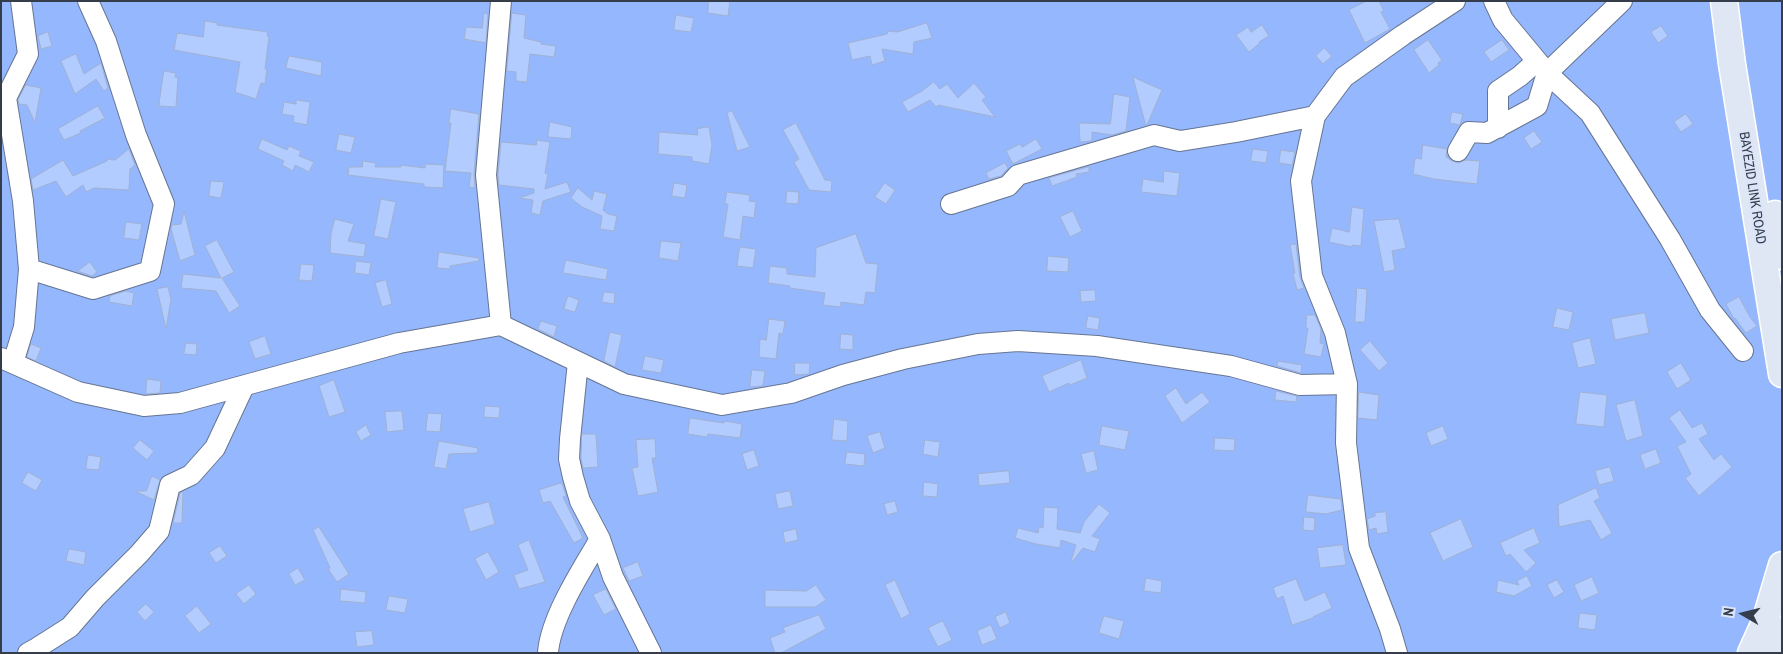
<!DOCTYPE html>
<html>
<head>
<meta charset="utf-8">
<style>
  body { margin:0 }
  #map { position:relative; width:1783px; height:654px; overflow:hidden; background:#dbe5fa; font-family:"Archivo Narrow",sans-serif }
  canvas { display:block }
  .frame { position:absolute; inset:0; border:2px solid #363d4a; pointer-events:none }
  .north { position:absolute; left:1718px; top:589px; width:50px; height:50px; -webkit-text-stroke:4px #dbe5fa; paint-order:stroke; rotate:278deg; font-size:14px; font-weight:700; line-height:20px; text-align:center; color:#363d4a }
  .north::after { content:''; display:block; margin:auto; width:18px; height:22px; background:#363d4a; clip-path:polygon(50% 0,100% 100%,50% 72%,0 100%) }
</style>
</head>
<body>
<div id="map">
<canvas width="1783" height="654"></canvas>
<div class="frame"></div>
<div class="north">N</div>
</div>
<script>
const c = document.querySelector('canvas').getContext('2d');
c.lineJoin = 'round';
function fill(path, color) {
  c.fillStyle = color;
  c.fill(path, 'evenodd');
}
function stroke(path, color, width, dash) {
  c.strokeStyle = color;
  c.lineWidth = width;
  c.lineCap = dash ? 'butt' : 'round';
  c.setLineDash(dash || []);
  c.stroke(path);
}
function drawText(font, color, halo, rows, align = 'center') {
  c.font = font + ' "Archivo Narrow",sans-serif';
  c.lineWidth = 4.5;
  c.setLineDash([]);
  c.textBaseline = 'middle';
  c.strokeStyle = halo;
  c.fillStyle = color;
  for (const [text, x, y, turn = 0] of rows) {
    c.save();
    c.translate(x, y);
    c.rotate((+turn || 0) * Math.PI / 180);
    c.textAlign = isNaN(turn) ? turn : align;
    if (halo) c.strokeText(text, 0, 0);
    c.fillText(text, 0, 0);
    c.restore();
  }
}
const green = new Path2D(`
  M1 1H1782V653H1Z`);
const building = new Path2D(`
  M709 1H730L728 16 708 13Z
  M1367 1H1379L1384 11 1381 12 1390 29 1365 43 1349 10Z
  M484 13 488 14 486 43 464 39 466 27 482 28Z
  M512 13 526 15 524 38 541 42V44L556 46 554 57 530 54 527 82 516 81V72L507 71Z
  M676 15 694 18 691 32 674 30Z
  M205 21 218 23 217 25 268 32 267 36H269L265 69H267L265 84 261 83 256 99 235 92 240 62 174 50 177 33 203 37Z
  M927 23 932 38 914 42 913 54 882 49 885 61 872 65 870 56 852 60 848 43 887 34 888 31 897 32Z
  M1262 25 1269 36 1259 42 1260 43 1249 52 1236 35 1248 27 1251 32Z
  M1661 26 1668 36 1658 43 1651 32Z
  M48 32 52 46 41 49 38 36Z
  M1428 40 1442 60 1438 63 1439 65 1429 73 1414 50Z
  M1502 40 1509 50 1491 62 1484 52Z
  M1324 48 1332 56 1323 64 1316 56Z
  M76 54 84 74 101 63 108 88 104 91 96 79 75 94 61 61Z
  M289 56 322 62 321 76 286 68Z
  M164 71 176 73 175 77 178 78 176 107 159 106Z
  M1133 77 1162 90 1147 125H1146Z
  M934 82 940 89 947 84 958 98 974 83 986 97 982 100 995 117 938 105 936 107 930 100 908 112 902 102 922 91Z
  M26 85 41 88 35 123 27 105 19 104 18 100Z
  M1114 94 1130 97 1126 131 1112 135 1092 132V141L1080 142 1079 123 1110 124Z
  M296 100 310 102 307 125 293 122 294 116 282 114 284 102 296 104Z
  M98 106 105 118 80 131 81 133 64 140 58 129Z
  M451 109 479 114 474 174 475 188 469 187 471 173 445 171 451 123H449Z
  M732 111 750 147 737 151 727 113Z
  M1452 112 1463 114 1460 125 1450 123Z
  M1686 114 1693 124 1681 132 1674 122Z
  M550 122 572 127 571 139 548 137Z
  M796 123 825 180 832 181 831 192 809 190 794 162 799 159 783 130Z
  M709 127 712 145 709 164 692 161V157L658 154 659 132 698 135 697 129Z
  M1534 131 1542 142 1531 149 1524 138Z
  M339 134 355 137 351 153 336 150Z
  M262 139 287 150 289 146 301 151 299 156 314 162 309 172 295 165 293 171 282 165 284 161 258 149Z
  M1036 139 1042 149 1013 164 1006 151 1020 144 1022 147Z
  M537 140 550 142 545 173 548 174 545 189 567 182 571 192 543 201 540 215 531 213 533 200 519 198 534 193V189L499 185 498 175 501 142 536 145Z
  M1423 145 1447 149 1446 157 1452 161 1458 163 1466 160 1480 161 1477 184 1434 179 1413 174 1415 158 1421 159Z
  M129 149 135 165 130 169 129 190 94 188 86 192 83 185 66 197 56 181 33 190 31 179 63 160 73 176 107 161V159L115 160Z
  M1253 149 1268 151 1266 163 1251 161Z
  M1281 150 1295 152 1292 165 1279 163Z
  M363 161 376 163 375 167H401V165L425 168V164L444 165 443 188 424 187V184L348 175 349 167H362Z
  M1005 163 1008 168 1001 176 989 179 986 173Z
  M1089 167V172L1076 174 1077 177 1052 186 1049 178Z
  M1164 171 1180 173 1177 196 1141 192 1143 179 1163 182Z
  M211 181 224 182 221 198 209 196Z
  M674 183 687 185 685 198 672 196Z
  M885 183 895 190 886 204 875 197Z
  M578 188 592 200 594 191 607 194 603 210 608 214 617 216 614 231 600 229 602 216 582 207 571 198Z
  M787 191 799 192 798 204 786 203Z
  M727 192 750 195 749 201 756 202 754 218 743 216 740 240 723 237 728 204H725Z
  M381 199 396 202 388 239 374 236Z
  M1352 207 1364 209 1361 246 1352 245V247L1329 242 1332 228 1349 232Z
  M184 211 195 255 180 261 171 229 172 225 181 224Z
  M1073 211 1082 231 1070 237 1060 217Z
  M335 219 354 224 348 241 366 244 364 257 330 253 331 234Z
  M1399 219 1406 248 1392 251 1395 270 1384 272 1374 221Z
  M126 222 142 224 139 240 124 238Z
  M856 234 866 263 878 264 875 293 866 292 864 305 841 302 840 307 823 305 825 293 790 288V286L768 283 770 266 787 268V274L815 277 816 248Z
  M217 240 234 272 222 278 240 306 229 313 216 291 181 288 183 274 221 278 205 246Z
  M661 241 681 243 678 261 659 258Z
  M1296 244 1300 277 1304 288 1297 290 1293 274 1295 273 1290 245Z
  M740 247 756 249 753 268 737 266Z
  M439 252 479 258V261L450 266V269L437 268Z
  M1048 256 1069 258 1068 272 1047 271Z
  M566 260 608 269 606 280 563 273Z
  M356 261 371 263 369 275 355 273Z
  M90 262 97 272 92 276 80 272 78 271Z
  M301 264 314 265 312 281 299 280Z
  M386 280 392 304 382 307 375 283Z
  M168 287 171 299 166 329 157 289Z
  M1357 288 1367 289 1365 322H1355Z
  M1095 290 1096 301 1081 302 1080 291Z
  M126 291 134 293 132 306 109 302 110 296Z
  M604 292 615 293 614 304 602 302Z
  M568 296 579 300 575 312 564 309Z
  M1739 297 1750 317 1757 326 1746 333 1735 318 1734 319 1726 304Z
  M1557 308 1573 312 1569 330 1553 327Z
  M1645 313 1649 333 1615 340 1611 319Z
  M1307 315H1315L1321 329 1320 343 1324 344 1321 357 1304 354 1308 328H1306Z
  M1088 316 1100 318 1098 330 1086 328Z
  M769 319 785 321 783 334 779 333 776 359 759 357 760 339 766 340Z
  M541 321 557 326 554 337 538 329Z
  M610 332 622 335 615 367 604 361Z
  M841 334 853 335V350L840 349Z
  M265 336 271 354 255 359 249 342Z
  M1590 338 1596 364 1578 368 1572 343Z
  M1370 341 1388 363 1379 371 1360 350Z
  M186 343 197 344 196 355 184 354Z
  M31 344 41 348 36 361 27 357Z
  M645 356 664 360 661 373 642 370Z
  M1081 360 1087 378 1070 385 1069 383 1049 392 1042 376Z
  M1278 361 1302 365 1301 373 1277 366Z
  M795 363H810L809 374 795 375Z
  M1681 363 1691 380 1677 389 1667 372Z
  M752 370 765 371 763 386 750 387Z
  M147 379 161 381 160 393 146 394Z
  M334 380 345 412 329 417 319 386Z
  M1176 388 1186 404 1202 392 1210 402 1182 423 1165 396Z
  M1276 391 1297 396 1296 402 1275 400Z
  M1359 392 1379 395 1377 420 1358 418Z
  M1580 392 1607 395 1604 427 1576 424Z
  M1635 400 1643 436 1626 441 1616 405Z
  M485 406 500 407 499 418 484 417Z
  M1680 410 1692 428 1702 423 1708 434 1699 439 1714 460 1721 454 1732 467 1699 496 1685 478 1691 474 1677 446 1686 442 1669 418Z
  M402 411 404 430 387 432 385 412Z
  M428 413 442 414 440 432 426 431Z
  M690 418 724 423 725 421 742 424 740 438 708 434 707 437 688 434Z
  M834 419 848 421 847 441 832 440Z
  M366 425 371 435 361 441 356 432Z
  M1102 426 1129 431 1125 450 1099 445Z
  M1443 426 1448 439 1431 446 1426 433Z
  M880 432 885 448 873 453 867 436Z
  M582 434H596L598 467 583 468 581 458Z
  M1215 438 1235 439 1234 451 1214 450Z
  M655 439 656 458H652L658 492 638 496 632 468 638 467 636 440Z
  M140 440 154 451 147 460 133 448Z
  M925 440 940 442 938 457 923 454Z
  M439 441 478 448 477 453 449 454 446 469 434 467Z
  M1656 449 1661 463 1645 469 1640 455Z
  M754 450 759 466 747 470 742 454Z
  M1094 451 1098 470 1086 473 1081 454Z
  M847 452 865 454 864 466 845 464Z
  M88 455 101 457 99 470 86 469Z
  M1610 467 1614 481 1599 485 1595 471Z
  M1009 471 1010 483 979 486 978 474Z
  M28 472 42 480 36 491 22 483Z
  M152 476 160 480 154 500 135 491H146Z
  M924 482 938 484 937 497 923 496Z
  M562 483 566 496 563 497 583 538 574 543 550 501 543 503 539 490Z
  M1596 488 1600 498 1594 501 1612 533 1601 540 1590 520 1559 527 1558 505Z
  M790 491 793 506 778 509 775 494Z
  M183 492 182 523H173L180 493Z
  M1308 495 1341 499 1342 510 1326 514 1306 512Z
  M895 501 898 512 887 515 884 504Z
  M489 502 495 524 470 532 463 509Z
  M1099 504 1110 513 1092 536 1100 539 1095 552 1083 548 1072 562 1071 561 1076 545 1061 540 1060 548 1036 544 1015 538 1018 528 1038 533 1039 527 1043 528 1044 507 1058 508 1057 529 1080 533 1084 522Z
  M1386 512 1388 532 1377 534 1376 528 1369 530 1367 519 1375 516V513Z
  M1304 517 1315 518 1314 531 1303 530Z
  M1461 519 1473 547 1443 561 1430 533Z
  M319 527 349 574 337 582 328 569 330 568 313 530Z
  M1534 528 1540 543 1524 550 1536 563 1526 572 1510 554 1506 556 1500 543Z
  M796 529 798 540 785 543 783 532Z
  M529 540 545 582 519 589 514 575 528 570 518 545Z
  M1343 545 1346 565 1320 568 1317 548Z
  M220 546 227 556 216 563 209 553Z
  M69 549 86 552 84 565 66 561Z
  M488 552 499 572 486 580 475 559Z
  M638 562 643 576 629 581 623 568Z
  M298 568 305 580 295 585 289 574Z
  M1527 576 1532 586 1514 596 1496 592 1498 580 1519 585 1517 581Z
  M1592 577 1599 593 1581 601 1574 585Z
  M1146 578 1162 581 1161 593 1144 591Z
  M1296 579 1305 601 1325 592 1332 608 1313 617V618L1292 625 1283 596 1277 599 1273 588Z
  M895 580 910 614 901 619 885 585Z
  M1557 580 1564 592 1554 598 1547 585Z
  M249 585 256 594 244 604 236 594Z
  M816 585 826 600 815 607H765V590L806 591Z
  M341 589 366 592 365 603 340 601Z
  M606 589 616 609 604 615 593 595Z
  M389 596 408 599 405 613 386 610Z
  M146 604 154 612 145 621 137 612Z
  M197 606 211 624 199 633 185 616Z
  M1006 612 1010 623 1000 628 995 617Z
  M1580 613 1597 615 1595 630 1578 628Z
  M819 615 826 629 781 653H775L770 638 785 632 783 628Z
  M1104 616 1124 621 1119 639 1099 633Z
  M943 621 952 640 938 647 928 628Z
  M991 625 997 639 982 645 977 631Z
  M372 631 374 645 357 647 355 632Z`);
const minor = new Path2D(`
  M1494 1 1503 20 1547 73 1590 113 1670 239 1710 310 1743 351
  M1498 128V91L1520 76 1537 61
  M1458 151 1469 132 1487 133 1537 106 1547 73 1622 1
  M951 204 1008 186 1018 175 1154 135 1180 141 1236 132 1315 116
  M29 269 93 289 150 271 164 204 136 135 106 41 88 1
  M501 325 486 175 501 1
  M1 358 78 392 144 406 180 403 399 343 501 325 624 384 722 405 791 393 843 375 903 359 978 344 1018 341 1097 346 1231 366 1300 385 1347 384
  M578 362 570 439 569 459 573 477 580 501 600 539 613 577 651 653
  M13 363 24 327 29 269 23 201 6 98 28 54 21 1
  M28 653 37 648 70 627 95 598 139 554 159 531 170 485 191 475 215 448 244 386
  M548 653C550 619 582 569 600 539
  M1397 653 1390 629 1359 548 1346 443 1347 384 1335 333 1312 276 1301 181 1315 116 1344 77 1403 35 1455 1`);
const major = new Path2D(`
  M1724 1 1732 64 1782 374
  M1775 214 1782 256
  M1751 653 1765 622 1782 565
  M1773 653 1782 631`);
const streetNames = [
  ["BAYEZID LINK ROAD",1752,188,81]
];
fill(green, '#95b7fd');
fill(building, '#b2ccff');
stroke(building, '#a1b1d1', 1);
stroke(minor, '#667593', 22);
stroke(major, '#fff', 29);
stroke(minor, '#fff', 20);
stroke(major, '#e0e7f4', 26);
drawText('14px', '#363d4a', '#dbe5fa', streetNames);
</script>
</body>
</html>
